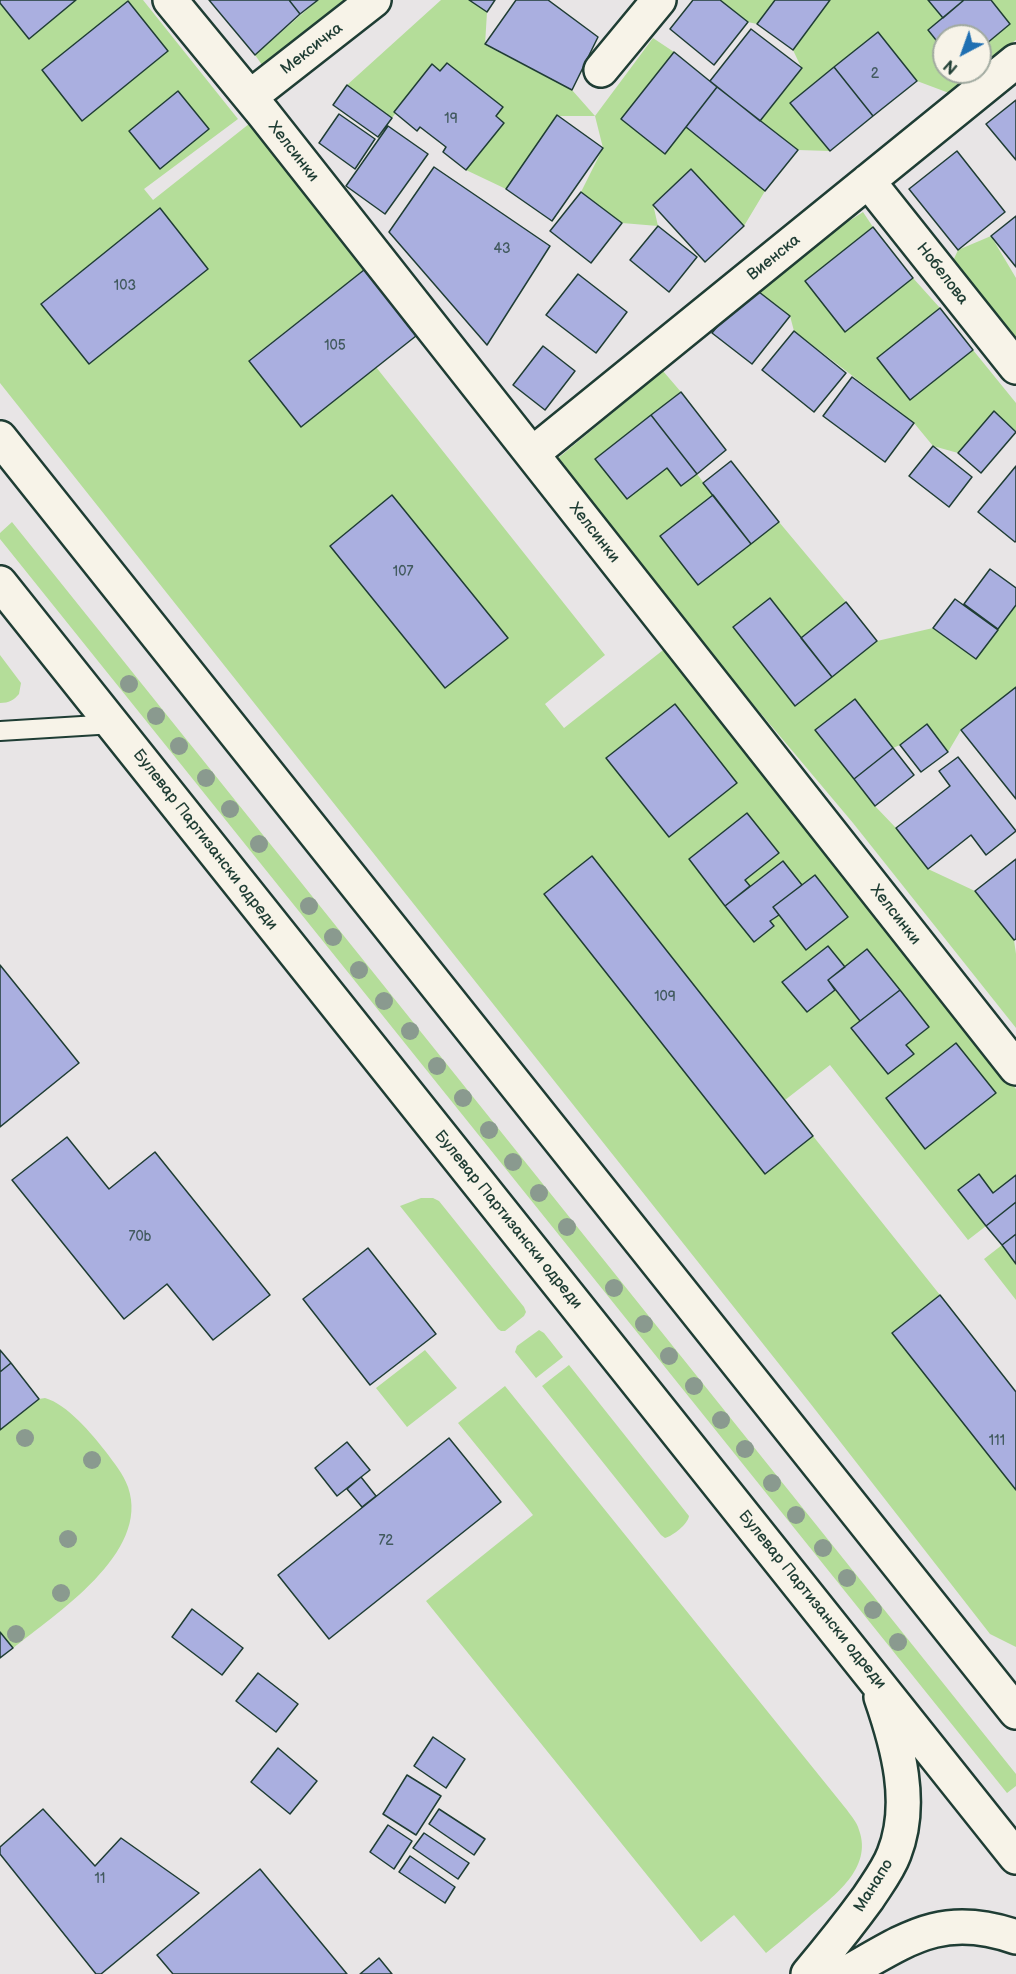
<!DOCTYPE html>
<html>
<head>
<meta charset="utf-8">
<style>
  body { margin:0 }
  #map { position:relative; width:1016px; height:1974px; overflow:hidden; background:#e8e5e6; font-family:"Balsamiq Sans",sans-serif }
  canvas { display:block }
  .north { position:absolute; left:932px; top:24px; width:60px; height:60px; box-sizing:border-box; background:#f7f3e8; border:2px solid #a1aaa0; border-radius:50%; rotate:221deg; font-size:16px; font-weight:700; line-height:24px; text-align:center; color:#1f3d34 }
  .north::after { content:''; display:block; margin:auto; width:21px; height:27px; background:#1f6fb2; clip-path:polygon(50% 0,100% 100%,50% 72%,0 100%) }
</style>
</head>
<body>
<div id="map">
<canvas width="1016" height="1974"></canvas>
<div class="north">N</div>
</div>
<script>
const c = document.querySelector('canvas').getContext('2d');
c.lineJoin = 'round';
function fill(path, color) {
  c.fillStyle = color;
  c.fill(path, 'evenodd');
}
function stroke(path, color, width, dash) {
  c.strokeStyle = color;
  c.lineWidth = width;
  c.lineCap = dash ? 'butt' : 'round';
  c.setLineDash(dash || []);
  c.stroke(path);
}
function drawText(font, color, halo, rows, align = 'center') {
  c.font = font + ' "Balsamiq Sans",sans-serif';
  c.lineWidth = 5;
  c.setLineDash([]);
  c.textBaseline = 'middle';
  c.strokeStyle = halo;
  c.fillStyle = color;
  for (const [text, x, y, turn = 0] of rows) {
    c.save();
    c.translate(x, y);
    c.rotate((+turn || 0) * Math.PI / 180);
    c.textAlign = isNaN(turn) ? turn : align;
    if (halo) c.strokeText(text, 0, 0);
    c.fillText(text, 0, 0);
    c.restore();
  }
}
const green = new Path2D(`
  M0 0H143L238 119 144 189 153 200 254 120 369 266 249 360 301 427 376 367 605 655 545 704 564 728 667 647 1016 1089V1175L993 1193 979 1175 958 1190 986 1226 968 1240 830 1065 785 1100 592 856 544 894 765 1173 813 1136 940 1295 892 1333 1016 1490V1647L990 1634 810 1403 0 383ZM160 209 208 269 89 364 41 303ZM675 704 737 783 669 837 606 758ZM747 813 779 853 745 880 750 886 783 861 802 885 815 875 848 917 806 950 779 915 770 921 774 927 754 942 689 859ZM828 946 845 967 867 950 929 1027 906 1045 913 1054 888 1074 851 1029 860 1021 835 990 807 1012 783 982Z
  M318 0H351L265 69 255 55Z
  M441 0H469L487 12 485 45 572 90 595 116 653 38 674 52 621 119 665 153 686 127 765 191 744 226 691 169 653 204 658 226 622 223 581 192 603 148 595 116H557L506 189 466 170 504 123 447 63 440 71 432 64 392 118 347 85Z
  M720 0H775L757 24 748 22Z
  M830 0H928L943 18 928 30 944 50V72H975L949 93 917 81 878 33 790 103 830 151 798 150 760 121 802 69 793 50Z
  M991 0H1016V40L980 68V49L1010 24Z
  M863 212 873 227 805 281 845 332 913 278 940 308 877 358 910 400 973 350 1016 403V431L994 411 958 453 933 446 914 423 794 331 790 316 750 285Z
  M991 236 1016 278V337L953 261 958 250Z
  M663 371 681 392 596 459 667 468 681 486 697 474 713 495 660 536 698 585 779 522 846 602 801 638 770 599 795 705 877 641 933 628 976 659 1016 605V688L961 730 948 752 927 725 900 745 893 748 855 699 815 730 875 806 896 828 928 869 975 891 1014 940 1016 954V1028L853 823 551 464Z
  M12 522 1016 1774V1786L1007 1793 0 539V533Z
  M0 655 21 683 19 694C14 700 9 703 0 703Z
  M421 1198H433L439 1201 524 1307 526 1312 524 1316 505 1331H501L498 1329 400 1206Z
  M1002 1245 1016 1264V1300L984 1259Z
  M539 1330 544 1333 563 1357 536 1378 515 1352 517 1346Z
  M425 1350 457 1388 407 1427 376 1388Z
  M569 1365 689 1516C688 1524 673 1536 665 1538L661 1535 542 1386Z
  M505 1386 847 1810C851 1816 857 1822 859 1830 873 1868 834 1896 809 1917 795 1929 781 1941 766 1953L734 1915 701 1942 426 1601 533 1515 458 1423Z
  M45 1398C67 1404 92 1434 106 1452 114 1463 123 1473 128 1487 151 1553 55 1614 12 1649L0 1633V1430L39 1399Z`);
const building = new Path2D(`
  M0 0H76L29 39 0 3Z
  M209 0H289L300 14 255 55Z
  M289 0H318L300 14Z
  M469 0H495L487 12Z
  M516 0H548L598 37 572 90 485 44Z
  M693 0H720L748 22 714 65 670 29Z
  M775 0H830L793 50 757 24Z
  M928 0H964L943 18Z
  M964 0H991L1010 24 980 49V36H944V50L928 30Z
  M128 1 168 51 82 121 42 70Z
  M751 29 802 68 760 121 710 81Z
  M878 32 917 81 873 116 834 67Z
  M674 52 717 87 665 154 621 119Z
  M447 63 503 107 496 116 504 123 466 170 443 152 446 147 420 127 417 131 394 112 432 64 440 71Z
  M834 67 873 116 830 151 790 103Z
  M347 85 392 118 378 137 333 105Z
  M717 87 798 150 765 191 686 127Z
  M178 91 209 129 160 169 129 131Z
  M1016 100V160L986 124Z
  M339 114 375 139 355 169 319 143Z
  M557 115 603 148 552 221 506 189Z
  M388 126 428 154 385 214 346 186Z
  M957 151 1005 212 958 250 909 189Z
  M434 167 550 246 487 345 389 232Z
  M691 169 744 226 705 262 653 205Z
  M581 192 622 223 591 263 550 231Z
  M160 208 208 269 89 364 41 304Z
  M1016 216V267L991 236Z
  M658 226 697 257 669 292 630 260Z
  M873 227 913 278 845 332 805 281Z
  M369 266 421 332 301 427 249 361Z
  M578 274 627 312 596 353 546 315Z
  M750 285 790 316 752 364 712 333Z
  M940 308 973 350 910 400 877 358Z
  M794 331 846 373 814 412 762 370Z
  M543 346 575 371 545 410 513 385Z
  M852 377 914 423 885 462 823 416Z
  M681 392 726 450 697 474 651 415Z
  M994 411 1016 432 981 473 958 453Z
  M651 415 697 474 681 486 667 468 627 499 595 459Z
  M933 446 972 477 949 507 909 476Z
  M731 461 779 522 751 544 703 483Z
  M1016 466V541L1015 542 978 512Z
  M392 495 508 638 445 688 330 546Z
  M713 495 751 544 698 585 660 536Z
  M990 569 1016 588V605L998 629 964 604Z
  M770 598 832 677 795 706 733 627Z
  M955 599 998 630 976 659 933 628Z
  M846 602 877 641 832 677 801 638Z
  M1016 687V799L961 730Z
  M855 699 893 748 854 779 815 730Z
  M675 704 737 783 669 837 606 758Z
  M927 724 948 752 921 772 900 745Z
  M893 748 914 775 875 806 854 779Z
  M958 757 1016 831 986 855 971 835 928 869 896 828 950 786 939 771Z
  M747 813 779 853 745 880 750 886 725 906 689 859Z
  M592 856 813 1136 765 1174 544 894Z
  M1016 859V939L1014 940 975 891Z
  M783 861 802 885 773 907 779 915 770 921 774 926 754 942 725 906Z
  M815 875 848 917 806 950 773 907Z
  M828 946 845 967 828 980 835 990 807 1012 782 982Z
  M867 949 900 990 860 1021 828 980Z
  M0 965 79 1063 0 1127Z
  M900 990 929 1027 906 1045 914 1054 888 1074 851 1028Z
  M956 1043 996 1093 925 1149 886 1098Z
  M67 1137 109 1189 155 1152 270 1295 213 1340 167 1284 124 1319 12 1180Z
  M979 1174 993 1193 1016 1175V1202L986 1226 958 1190Z
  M1016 1202V1234L1002 1245 986 1226Z
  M1016 1234V1264L1002 1245Z
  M368 1248 436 1334 370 1385 303 1299Z
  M940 1295 1016 1392V1490L892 1333Z
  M0 1350 11 1363 0 1372Z
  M11 1363 39 1399 0 1430V1372Z
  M449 1438 501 1502 329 1639 278 1575Z
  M347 1442 370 1470 337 1496 315 1468Z
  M361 1477 376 1496 362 1507 347 1489Z
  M192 1609 243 1648 222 1675 172 1637Z
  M0 1632 13 1648 0 1658Z
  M258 1673 298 1704 276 1732 236 1701Z
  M433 1737 465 1759 446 1788 414 1766Z
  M278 1748 317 1781 290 1814 251 1782Z
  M407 1775 441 1796 416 1835 383 1814Z
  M43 1809 95 1866 121 1838 199 1893 101 1974H96L0 1854V1847Z
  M439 1809 485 1839 474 1855 429 1824Z
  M388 1825 412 1841 394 1869 370 1852Z
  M424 1833 469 1863 458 1879 413 1848Z
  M410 1856 455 1887 445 1903 399 1872Z
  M260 1869 347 1974H173L157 1955Z
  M379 1958 392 1974H360Z`);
const lane = new Path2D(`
  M0 731 114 724`);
const street = new Path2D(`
  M170 0 263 113 1016 1068
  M601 70 659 0
  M250 97 374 0
  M868 181 1016 367
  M532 454 1016 61`);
const secondary = new Path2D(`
  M0 438 1016 1712
  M0 583 1016 1857
  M808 1974C829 1949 849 1924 868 1898 877 1884 888 1870 894 1854 914 1804 898 1746 881 1697
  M845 1974C907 1939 942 1911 1016 1937`);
const trees = [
  [129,684],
  [156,716],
  [179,746],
  [206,778],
  [230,809],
  [259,844],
  [309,906],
  [333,937],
  [359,970],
  [384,1001],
  [410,1031],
  [437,1066],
  [463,1098],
  [489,1130],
  [513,1162],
  [539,1193],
  [567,1227],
  [614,1288],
  [644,1324],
  [669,1356],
  [694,1386],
  [721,1420],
  [25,1438],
  [745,1449],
  [92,1460],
  [772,1483],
  [796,1515],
  [68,1539],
  [823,1548],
  [847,1578],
  [61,1593],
  [873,1610],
  [16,1634],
  [898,1642]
];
const numberNames = [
  ["2",875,74],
  ["19",451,119],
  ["43",502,249],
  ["103",125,286],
  ["105",335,346],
  ["107",403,572],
  ["109",665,997],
  ["70b",140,1237],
  ["111",997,1441],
  ["72",386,1541],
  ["11",100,1879]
];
const streetNames = [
  ["Мексичка",312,49,-38],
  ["Хелсинки",293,152,52],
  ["Виенска",774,258,-39],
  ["Нобелова",942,274,52],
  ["Хелсинки",594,533,52],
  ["Булевар Партизански одреди",205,840,52],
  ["Хелсинки",895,915,52],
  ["Булевар Партизански одреди",508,1220,51],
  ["Булевар Партизански одреди",812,1600,51],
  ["Манапо",874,1886,-58]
];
fill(green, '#b4dd99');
fill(building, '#aaafe0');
stroke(building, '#1f3d34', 1.5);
stroke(lane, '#1f3d34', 22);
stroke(street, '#1f3d34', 38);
stroke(secondary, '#1f3d34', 38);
stroke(lane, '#f7f3e8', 18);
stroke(street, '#f7f3e8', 33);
stroke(secondary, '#f7f3e8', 33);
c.fillStyle = '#8a9a8f';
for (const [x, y] of trees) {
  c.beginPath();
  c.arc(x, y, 9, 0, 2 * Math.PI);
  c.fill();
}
drawText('14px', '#425a5f', null, numberNames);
drawText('16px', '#1f3d34', '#f7f3e8', streetNames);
</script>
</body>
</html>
